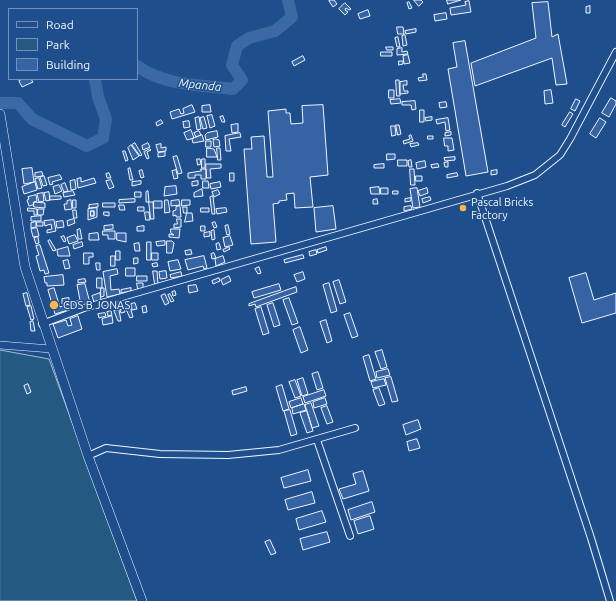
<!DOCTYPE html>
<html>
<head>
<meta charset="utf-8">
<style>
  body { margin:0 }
  #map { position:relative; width:616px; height:601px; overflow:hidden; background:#1f4e8c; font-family:Ubuntu,sans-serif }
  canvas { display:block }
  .legend { position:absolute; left:8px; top:8px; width:130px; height:72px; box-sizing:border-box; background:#1f4e8c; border:1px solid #7391ba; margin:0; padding:5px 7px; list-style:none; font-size:12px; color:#f2f6ff }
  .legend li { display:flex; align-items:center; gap:8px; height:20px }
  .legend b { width:20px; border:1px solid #7391ba }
</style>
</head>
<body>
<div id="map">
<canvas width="616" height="601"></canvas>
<ul class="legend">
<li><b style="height:5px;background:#1f4e8c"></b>Road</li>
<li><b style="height:11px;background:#245a82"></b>Park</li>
<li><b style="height:11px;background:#3563a3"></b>Building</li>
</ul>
</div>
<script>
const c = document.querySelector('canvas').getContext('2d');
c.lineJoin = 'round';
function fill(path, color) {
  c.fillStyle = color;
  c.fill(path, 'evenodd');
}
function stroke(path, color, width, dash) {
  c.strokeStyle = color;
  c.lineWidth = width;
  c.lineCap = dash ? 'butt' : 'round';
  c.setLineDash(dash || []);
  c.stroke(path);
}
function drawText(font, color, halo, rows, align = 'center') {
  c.font = font + ' Ubuntu,sans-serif';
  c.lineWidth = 3;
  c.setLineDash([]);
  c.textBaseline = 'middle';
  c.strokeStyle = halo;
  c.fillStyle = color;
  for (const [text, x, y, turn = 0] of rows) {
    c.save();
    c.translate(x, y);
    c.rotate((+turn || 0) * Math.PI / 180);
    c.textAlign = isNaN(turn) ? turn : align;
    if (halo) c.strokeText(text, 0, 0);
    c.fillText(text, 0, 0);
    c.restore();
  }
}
const green = new Path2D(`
  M0 350 49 359 137 601H0Z`);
const river = new Path2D(`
  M137 66C165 86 201 85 233 89L242 80 232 65 237 46 249 38 275 31 292 17 288 0
  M0 103H18L32 119 87 146 103 138 106 119 98 97 95 79`);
const building = new Path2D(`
  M331 0H334L337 4 333 7 329 1Z
  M414 0H421L423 2 419 6Z
  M447 0H461L448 4Z
  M469 1 471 12 451 15 450 8 466 5 465 2Z
  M409 2 412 8 409 9 407 3Z
  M548 2 552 37 558 34 567 84 556 85 552 58 475 86 471 63 536 38 532 3Z
  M345 3 351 9 349 10 346 8 345 10 348 12 345 15 339 9Z
  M590 6V13H586V7Z
  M368 10 370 16 360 19 358 14Z
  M446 13 447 19 435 21 434 15Z
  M397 27H403L404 34H398Z
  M416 29V32L406 34 405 31Z
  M405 35 407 45 403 46 402 36Z
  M398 37 400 47H397L395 38Z
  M465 41 488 172 466 176 448 69 457 67 453 43Z
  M386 47H393V50H387Z
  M402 48V52L407 51 408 54 397 55V49Z
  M381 52H392V56H381Z
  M408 55 410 63 404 64 403 56Z
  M303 56 305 60 294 66 292 62Z
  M399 61H403V64L399 65Z
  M423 74H426L427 80 419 81 418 78 423 77Z
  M23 79H31L33 82 22 87 19 81Z
  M396 80H399L400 96H397Z
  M407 81V85H403L404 91H408V93L400 94V82Z
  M389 90H394V98H389Z
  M551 90 553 103 545 104 544 91Z
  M611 98 616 101V104L609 117 602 113Z
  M400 99 401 103 391 104 390 100Z
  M576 99 580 101 575 111 571 109Z
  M415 101 416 109 412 110 411 105H402V102Z
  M446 102 447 107 440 108 439 103Z
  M192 105 195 112 172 119 170 112 179 109 181 114 184 113 183 109Z
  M210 105 211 112H202V106Z
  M323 105 328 175 310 177 313 207 295 208 294 193 286 194 287 200 279 201V203L273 204 276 242 251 244 244 149H252L251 137 264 136 267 177H273L268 111 286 109V113H290L291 124 303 123 302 106Z
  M420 110H424V122H420Z
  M570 112 573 114 565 127 562 125Z
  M212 115 215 126 210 128 207 116Z
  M223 116 225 122H222L220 117Z
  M199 117 201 129 197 130 195 118Z
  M204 117 207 128 203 129 200 118Z
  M432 117V120L426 121 425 118Z
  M448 118 450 130 446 131 445 122 437 124 436 120Z
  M600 118 606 122 596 138 590 134Z
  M161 120 163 123 157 126 156 123Z
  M189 121 190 127 184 128 183 122Z
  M238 124V132L232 133 231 125Z
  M396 125H399L401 134 398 135Z
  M391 126H395L396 135 392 136Z
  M191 130 194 138 187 140 184 133Z
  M199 131 201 135 196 137 194 133Z
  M217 131 218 137 206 140 205 135 207 133Z
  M451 132V135L445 136V133Z
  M240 133 241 137 229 139 231 151H226L225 136Z
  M202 135 204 141 193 143 192 139Z
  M411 135 413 141 404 144 403 141 410 139 409 136Z
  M428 136H433V139H428Z
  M444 138H452L454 150 448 151V146H445Z
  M216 139 219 140 220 146 214 147 213 140Z
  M206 141H211V147H206Z
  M135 143 142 155 140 156 132 145Z
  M148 143 150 147 143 150 142 146Z
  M418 143 419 145 411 147 410 144Z
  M161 144V148L166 147V151L158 152 156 145Z
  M131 145 139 156 133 160 128 148Z
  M207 148 214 149 217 157H207Z
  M217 148H220L221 160H218Z
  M150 149 151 150 147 152 149 158 147 159 144 152Z
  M123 151H125L128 160 126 161Z
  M165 152V156L158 157V153Z
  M387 154H395V159L387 160Z
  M177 156 182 173 178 174 173 157Z
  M455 157V160L445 161 444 158Z
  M197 159H200L201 164 198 165Z
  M202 159H205V168H202Z
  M398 160H407V166H398Z
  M411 160 412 167H409L408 161Z
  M425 161 426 167 417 169 416 163Z
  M448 162V167H445L444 163Z
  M206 164H221V168L210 169 211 178H207Z
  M384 164V168H374V165Z
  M438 164 439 167 432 168 431 165Z
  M32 168 34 182 24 184 22 169Z
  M130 168 133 180H130L128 169Z
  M201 169H206V179H201V175H195V178H188V173L201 171Z
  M410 169H414L415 185H411Z
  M142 170 144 177 141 178 139 171Z
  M176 170 178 178 174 179 172 171Z
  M497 170V174L491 175V171Z
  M42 172 43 176 35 177V173Z
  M109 173 111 178H107L106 174Z
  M230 173H234V181H230Z
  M457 173 458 176 447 178V175Z
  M60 175 62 179 52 182 53 184 50 185 48 178Z
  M44 176 47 185 43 186 40 177Z
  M416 176H422V181H416Z
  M39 178 42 188 38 189 35 179Z
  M81 178V182L94 178 96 183 78 188 77 179Z
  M75 180 76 189 71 190 70 181Z
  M111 180 114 187 109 189 106 181Z
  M141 181V184L132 186V182Z
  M198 181V185L192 186V182Z
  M203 181H208L209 188H203Z
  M35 182 37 190 24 194 22 187Z
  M220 182 221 187 211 189 210 184Z
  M65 183 68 191 64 192 61 185Z
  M59 185 62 191 55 194 53 187Z
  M176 186 177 194 164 196 165 187Z
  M379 187 380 194H371L370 188Z
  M381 188H388V194H381Z
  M417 188 420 207 413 208 410 189Z
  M427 188 428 193 420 196 418 191Z
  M202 189 203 196 194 197V193Z
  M218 190 220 194 214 197 212 192Z
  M73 191 75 195 64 197 63 193Z
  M148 191 149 202H146V192Z
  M393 191H398V194H393Z
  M49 192 50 200 46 201 44 193Z
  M135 192H141V197H135Z
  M43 193 44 201 39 202 37 194Z
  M36 195 37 201 34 202 33 205 29 206 27 200 29 199 28 197Z
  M50 196H61V199L50 200Z
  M213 196 215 214H212L210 197Z
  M430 197 431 200 423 203 422 199Z
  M411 198V201L405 202V199Z
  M135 199V202L119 203V200Z
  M377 199 378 204H373V200Z
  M71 200 72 209 65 210 64 204H67V201Z
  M73 200H76V208H73Z
  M165 200H168L170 212 165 213Z
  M179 200 180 205 171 206V201Z
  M182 200H190V205L182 206Z
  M154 201H162V208H154Z
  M34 202 45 203V208L34 207Z
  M149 202H153L154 219H151Z
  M103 203H115V207H103Z
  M98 204V207L89 208V205Z
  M119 205H124L125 210H120Z
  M180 206 181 217H176V215L173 216V211L176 210V207Z
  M333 206 336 229 316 232 314 208Z
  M411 206 412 209 404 211V207Z
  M138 207H144V211H138Z
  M183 207H187V213H184Z
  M28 208 37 209V215H34V211H28Z
  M97 208V217L88 220V209ZM91 211H94V216H91Z
  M201 208H209V212H201Z
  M226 208 227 212 217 214 216 209Z
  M38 209H44L43 215H38Z
  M73 210H76L77 218H74Z
  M91 211H94V216H91Z
  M104 212H109V216L104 215Z
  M145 212H149L150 220H146Z
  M187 213H192L193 221 185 222Z
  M41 216V221H31V217Z
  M74 219 75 223 68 226 67 221Z
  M177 219H181V227L174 228V224H177Z
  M54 220 56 231 47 233V230L52 229 51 224 45 226 44 221Z
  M63 221 64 227 57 228 56 222Z
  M36 222V227L31 228V223Z
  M37 222H43V226H37Z
  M215 222 217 227 214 228 212 223Z
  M113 225V229L104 230V226Z
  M228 225 230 234 227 235 225 226Z
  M144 226V231H137V227Z
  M201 226H205V231H201Z
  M37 228 39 236 33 237 31 229Z
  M80 229 82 239H78L77 230Z
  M171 229H180L179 238 169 237V234L174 235 171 233Z
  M214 230 215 239 212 240 211 231Z
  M103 231H115V239H108V235H103Z
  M210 232V236L204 237V233Z
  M98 233 99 240H89V234Z
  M117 233H126V242L117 240Z
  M75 235 78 241 69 244 67 238Z
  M64 236 66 241 64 242 61 237Z
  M230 236 233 245 225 247 223 238Z
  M38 237 39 243 36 244 34 238Z
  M50 240 56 250 53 251 48 241Z
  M165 241V245L157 246 156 242Z
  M167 241H172L174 243 172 253H167Z
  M82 242 83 246 74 249 73 245Z
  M147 242H151V260H147Z
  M139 243 140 251H135L134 244Z
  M219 243 221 249 217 250 216 244Z
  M40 245 49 273 45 274 44 270 40 271 36 256 39 255 36 246Z
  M68 247 70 256H58L57 250Z
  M229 247 230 249 224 252 223 250Z
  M326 247 327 250 318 253 317 250Z
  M191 250 192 254 186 255 185 251Z
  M316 250 317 254 310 256 309 252Z
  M116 251H120V260H116Z
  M84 253H93V257H89V264H84Z
  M152 253H158V260H152Z
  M214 253 216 258 212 259 211 254Z
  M303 255 304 258 285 263 284 260Z
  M111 256H115V266H111Z
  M204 256 207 268 204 269 203 266 188 270 185 260Z
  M223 256 225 262 216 266 215 259Z
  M134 258H138V263L134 264Z
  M68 260 70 268 65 269 63 261Z
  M178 260 181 269 170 271 168 262Z
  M96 263H100V270H97Z
  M157 263 158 266 153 267 152 264Z
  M259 267 261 273 258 274 255 269Z
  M126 268H135V276H126Z
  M117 269 118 274 110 276 111 290 119 289 120 294 107 297 103 272Z
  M153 271H157L158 284H155Z
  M166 271 167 278 160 279 159 272Z
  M181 272 182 276 171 278 170 275Z
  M303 272 305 279 297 282 294 275Z
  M586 273 594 300 616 293V313L582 323 569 278Z
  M63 275 64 285 47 286V283H45L44 277Z
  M137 276H147V281H137Z
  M229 276 231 281 223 285 221 280Z
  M97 278H102V288H97Z
  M219 278 220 281 213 284 212 281Z
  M85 279 86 282 78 283V280Z
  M339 280 346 302 340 304 333 282Z
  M137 283H143V289H138Z
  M329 283 337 311 331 313 323 285Z
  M85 284 90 303 75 308 73 302 80 300 77 285Z
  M279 284 281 290 254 298 252 292Z
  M196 285 198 291 189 293 188 286Z
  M296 287 297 292 256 307 255 304 249 306V304Z
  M54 288 60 307 69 304 71 309 55 314 48 290Z
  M101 288H104V296L101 297Z
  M131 288V291L121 293V290Z
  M175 291 176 295 173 296 172 292Z
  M27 293 30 305 26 306 23 294Z
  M100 293 101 300 94 302 92 296Z
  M165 294 169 303 165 305 161 296Z
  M170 294 174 301 171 302 168 295Z
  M69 298V303L62 304V299Z
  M289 298 298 323 292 325 283 300Z
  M135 303 137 309 132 310 131 304Z
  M273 303 280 325 274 327 267 305Z
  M31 306 34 319 31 320 27 307Z
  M130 306 133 317 130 318 125 307Z
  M146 306 147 312 143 313 142 307Z
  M261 307 269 333 263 335 255 309Z
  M124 309 125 312 121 313 120 310Z
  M119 310 121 321H118L114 311Z
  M111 311 112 315 108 316 107 312Z
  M105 313 106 316 99 318 98 314Z
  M350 313 358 336 352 338 344 315Z
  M78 316 82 329 58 338 53 324 66 320 68 326 72 325 70 319Z
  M112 316 113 323 103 325 102 319Z
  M326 320 332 341 327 343 320 322Z
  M33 321 35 331H31L30 322Z
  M300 327 308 350 301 353 293 330Z
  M382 350 387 367 381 369 375 352Z
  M369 355 376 379 370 381 363 357Z
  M388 369 390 375 377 378 376 372Z
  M318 372 323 388 317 390 312 374Z
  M391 377 398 401 392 402 385 378Z
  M303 378 308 394 302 396 297 380Z
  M384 379 386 385 373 388 371 382Z
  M295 380 301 396 295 398 289 382Z
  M28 384 31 392 27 394 24 386Z
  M282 385 289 409 283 411 276 387Z
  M246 387 247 391 233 395 232 391Z
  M379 388 385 404 379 406 373 390Z
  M324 390 326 396 305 403 303 397Z
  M301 398 303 404 291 408 289 402Z
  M325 398 327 404 314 408 313 402Z
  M311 403 319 426 312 428 305 405Z
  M304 404 306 410 293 414 292 408Z
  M327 406 333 422 327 424 321 408Z
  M290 410 297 434 291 436 284 411Z
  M307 411 313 431 307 433 300 413Z
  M418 420 421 429 406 435 403 425Z
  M417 439 420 448 409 451 407 442Z
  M308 470 311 481 284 488 281 478Z
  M363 471 369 491 343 499 339 489 356 484 353 474Z
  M312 492 315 503 288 510 285 500Z
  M372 502 375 512 351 520 348 510Z
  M322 511 326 522 299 530 296 519Z
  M370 516 374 529 358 534 354 521Z
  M327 532 330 542 303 550 300 539Z
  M270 540 276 553 271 555 265 542Z`);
const minor = new Path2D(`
  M477 193 591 538 610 601
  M42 324 84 308 507 186 535 175 560 155 570 139 616 52
  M317 440 350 536
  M88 456 106 448 160 454 228 455 279 450 355 428`);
const tertiary = new Path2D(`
  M0 345 51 349`);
const primary = new Path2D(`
  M0 114 25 267 88 456 142 601`);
const markers = [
  [463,208,4,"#ffb74d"],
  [54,305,5,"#ffb74d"]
];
const poiNames = [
  ["Pascal Bricks",471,202],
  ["Factory",471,215],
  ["CDS B JONAS",63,305]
];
const waterNames = [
  ["Mpanda",200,85,6]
];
fill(green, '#245a82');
stroke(green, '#a8bbd7', 1);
stroke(river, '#3b69a3', 12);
fill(building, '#3563a3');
stroke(building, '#f2f6ff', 1);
stroke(minor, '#f2f6ff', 8);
stroke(tertiary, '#f2f6ff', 8);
stroke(primary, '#f2f6ff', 10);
stroke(minor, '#1f4e8c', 6);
stroke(tertiary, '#1f4e8c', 7);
stroke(primary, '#1f4e8c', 9);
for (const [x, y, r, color] of markers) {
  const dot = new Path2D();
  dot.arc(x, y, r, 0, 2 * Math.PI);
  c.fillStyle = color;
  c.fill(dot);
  stroke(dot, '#1f4e8c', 1.5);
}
drawText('11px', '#f2f6ff', '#1f4e8c', poiNames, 'left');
drawText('italic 12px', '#f2f6ff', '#1f4e8c', waterNames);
</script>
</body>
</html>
